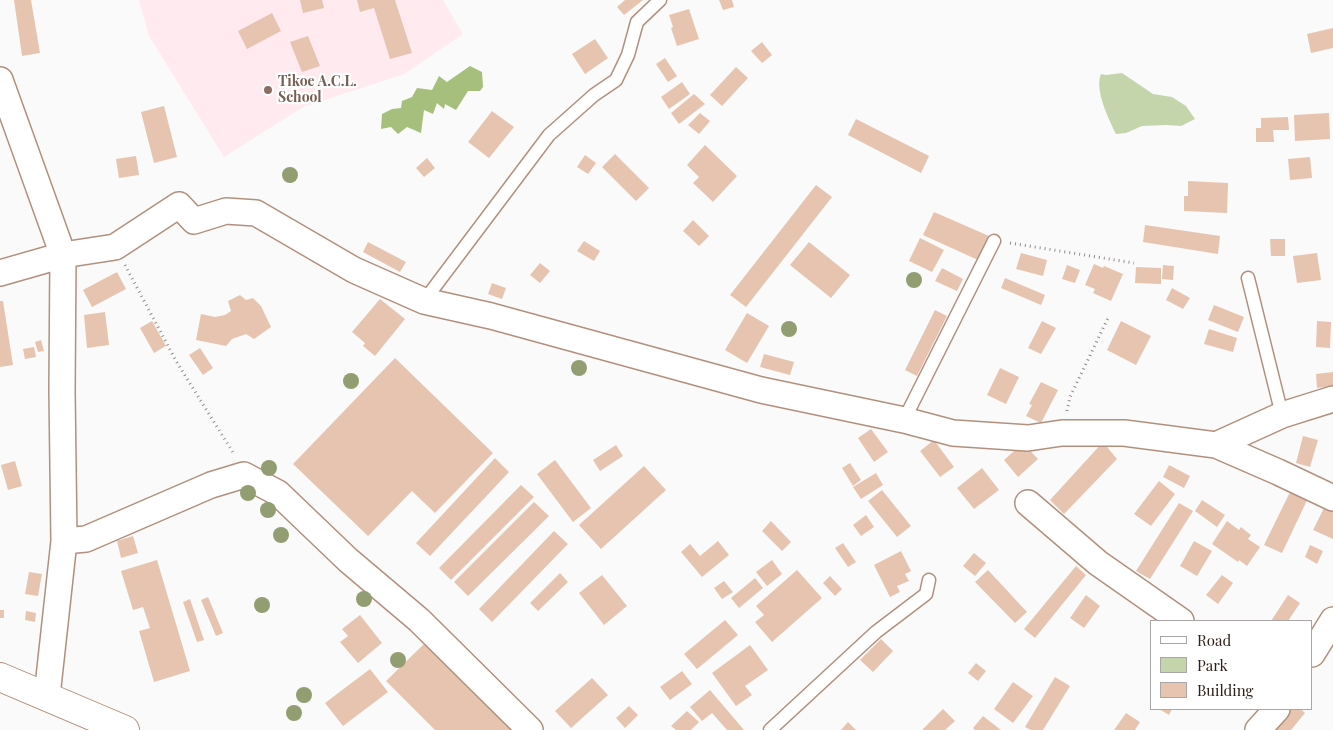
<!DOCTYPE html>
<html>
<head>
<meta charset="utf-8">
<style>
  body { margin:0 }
  #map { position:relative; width:1333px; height:730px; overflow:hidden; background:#fafafa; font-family:"Playfair Display",serif }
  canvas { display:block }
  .legend { position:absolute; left:1150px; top:620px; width:162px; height:90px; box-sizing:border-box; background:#fff; border:1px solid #aba6a3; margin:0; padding:6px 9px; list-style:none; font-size:15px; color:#2d2018 }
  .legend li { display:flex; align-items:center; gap:10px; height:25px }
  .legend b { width:25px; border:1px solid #aba6a3 }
</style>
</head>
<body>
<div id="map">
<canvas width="1333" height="730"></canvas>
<ul class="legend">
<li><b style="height:6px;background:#fff"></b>Road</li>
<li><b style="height:14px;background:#c4d5ab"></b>Park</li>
<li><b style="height:14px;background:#e7c4af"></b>Building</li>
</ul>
</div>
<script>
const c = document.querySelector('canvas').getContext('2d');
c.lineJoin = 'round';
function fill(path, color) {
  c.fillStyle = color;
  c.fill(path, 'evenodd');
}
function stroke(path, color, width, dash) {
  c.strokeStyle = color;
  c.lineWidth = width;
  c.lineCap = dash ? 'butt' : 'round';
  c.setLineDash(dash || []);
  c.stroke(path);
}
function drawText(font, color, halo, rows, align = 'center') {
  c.font = font + ' "Playfair Display",serif';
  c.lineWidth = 4.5;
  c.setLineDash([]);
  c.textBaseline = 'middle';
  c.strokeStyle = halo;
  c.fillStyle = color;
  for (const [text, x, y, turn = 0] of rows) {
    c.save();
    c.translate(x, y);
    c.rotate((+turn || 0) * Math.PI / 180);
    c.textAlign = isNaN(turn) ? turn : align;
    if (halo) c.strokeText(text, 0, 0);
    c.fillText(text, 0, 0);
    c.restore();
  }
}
const education = new Path2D(`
  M139 0H443L463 34 404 74 303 107 224 157 149 36Z`);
const green = new Path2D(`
  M1122 73 1153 94 1172 97 1186 106 1195 119 1181 126 1166 125 1142 126 1126 133 1116 134C1109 120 1094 89 1101 74L1106 75Z`);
const forest = new Path2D(`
  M470 66 482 72 483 87 480 91H468L456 110 445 104 444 109 437 103 433 114 424 110 421 133 407 127 398 134 391 127 381 129 382 114 392 109 401 108 402 101 412 97 417 88 432 90 439 76 447 82Z`);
const building = new Path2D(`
  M14 0H31L40 53 22 56Z
  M300 0H322L324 8 303 13Z
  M357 0H395L412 53 390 59 374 8 360 12Z
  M625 0H643L624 15 617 7Z
  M719 0H732L734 7 723 10Z
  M689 9 699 39 677 46 671 28 673 27 669 15Z
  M272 13 281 31 247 49 238 31Z
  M1333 28V48L1311 53 1307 34Z
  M308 36 320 66 302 72 290 42Z
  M595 39 608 58 585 74 572 54Z
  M762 42 772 55 762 63 751 51Z
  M665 58 677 76 668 82 656 64Z
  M736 67 748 78 722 106 710 95Z
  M682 82 690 94 669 109 661 97Z
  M694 94 705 104 679 124 671 113Z
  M164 106 177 157 154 163 141 112Z
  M492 111 514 127 489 158 468 142Z
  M700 113 710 121 699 134 688 125Z
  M1329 113 1330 139 1295 141 1294 115Z
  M1288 117 1289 130H1273L1274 142H1256V128H1261V118Z
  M856 119 929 156 921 173 848 135Z
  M705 145 737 176 713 202 693 183 699 177 687 165Z
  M615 154 649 188 636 201 602 167Z
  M585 155 596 163 588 174 577 167Z
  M136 156 139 175 119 178 116 159Z
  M1310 157 1312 178 1290 180 1288 159Z
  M427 158 435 168 424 177 416 168Z
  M1188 181 1228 183 1227 213 1184 211V196H1188Z
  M816 185 832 197 746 307 730 295Z
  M934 212 989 236 978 260 923 235Z
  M693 220 709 236 699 246 683 231Z
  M1145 225 1220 236 1218 254 1143 242Z
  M920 238 944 250 932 272 909 261Z
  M1270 239H1285V256H1271Z
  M584 241 600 251 594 261 577 251Z
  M368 242 406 262 400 272 363 252Z
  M809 242 850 275 831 298 790 265Z
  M1021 253 1047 260 1043 276 1016 269Z
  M1317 253 1321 280 1297 283 1293 256Z
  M540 263 550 271 540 283 530 275Z
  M1094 264 1103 268 1104 266 1123 274 1111 301 1093 293 1095 289 1085 285Z
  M1067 265 1080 270 1075 283 1062 279Z
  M1163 265 1174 266 1173 280 1162 279Z
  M1136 267 1161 268V284L1135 283Z
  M942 268 963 279 957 291 935 281Z
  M117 272 126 289 92 307 83 290Z
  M1005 278 1045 295 1041 305 1001 288Z
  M492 283 506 288 502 299 488 294Z
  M1172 288 1190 298 1183 309 1166 300Z
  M240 295 246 300 253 298 261 306 271 327 254 339 246 334 232 339 226 346 196 340 201 314 215 317 225 315 231 311 228 301Z
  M380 299 405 319 375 356 363 346 365 343 352 332Z
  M0 301H3L13 365 0 367Z
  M1214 305 1244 317 1238 332 1208 320Z
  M935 310 947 316 917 376 905 370Z
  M105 312 109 345 87 348 84 315Z
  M747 313 769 326 747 363 725 350Z
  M152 321 166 346 154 353 140 328Z
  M1042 321 1056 328 1041 354 1028 348Z
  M1121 321 1151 336 1136 365 1107 350Z
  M1317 321 1331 322 1330 348 1316 347Z
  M1209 329 1237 338 1233 352 1204 344Z
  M41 340 44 351 38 352 35 342Z
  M34 347 36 357 25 359 23 349Z
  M200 348 213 368 203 375 189 355Z
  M764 354 794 362 790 375 760 367Z
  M395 358 493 453 435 513 412 491 368 536 293 464Z
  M1000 368 1019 377 1006 404 987 395Z
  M1333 372V386L1317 388 1316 374Z
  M1041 382 1058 390 1041 423 1026 416 1032 405 1029 404Z
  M871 429 888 452 874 462 858 438Z
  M1303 436 1318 440 1310 467 1296 463Z
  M934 440 954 467 940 477 920 451Z
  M1103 442 1117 459 1064 514 1050 500Z
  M1023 443 1038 459 1018 477 1004 460Z
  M616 445 623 456 600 471 593 460Z
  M495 458 509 472 430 556 416 543Z
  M555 460 591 508 573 522 537 474Z
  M15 461 22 486 8 490 1 465Z
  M850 463 861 480 853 486 842 468Z
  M1169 465 1190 476 1184 488 1163 477Z
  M644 466 666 490 601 549 579 525Z
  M982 468 999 490 974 509 957 488Z
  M876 473 883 485 861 499 853 487Z
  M1159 481 1175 494 1151 526 1134 514Z
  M521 485 534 497 451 580 439 568Z
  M1293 486 1310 494 1282 553 1264 545Z
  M882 490 911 526 897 537 868 501Z
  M1202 500 1225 515 1217 527 1195 511Z
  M1328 500 1333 503V539L1313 530Z
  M534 502 549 516 468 596 454 582Z
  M1179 503 1193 511 1150 579 1136 571Z
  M866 515 874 527 861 536 853 525Z
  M771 521 791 542 782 551 762 531Z
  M1227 521 1239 530 1241 527 1251 535 1248 539 1260 547 1247 566 1239 560 1238 562 1212 544Z
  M554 531 568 544 492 622 479 609Z
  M133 536 138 553 121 558 117 541Z
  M718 541 729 555 702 577 681 552 690 544 700 556Z
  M1194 541 1212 551 1197 576 1180 566Z
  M843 543 856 562 848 567 835 548Z
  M1310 545 1323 551 1317 564 1305 557Z
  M901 551 911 571 905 574 909 581 897 586 900 592 890 597 874 565Z
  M974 553 986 563 975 576 963 566Z
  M157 560 190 671 154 682 139 631 150 628 143 607 133 610 121 571Z
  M772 560 782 574 767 586 756 572Z
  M1076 566 1086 575 1035 638 1024 629Z
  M797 570 822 598 772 642 755 622 764 615 756 606Z
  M988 570 1027 612 1015 623 975 582Z
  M29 572 42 574 38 596 25 594Z
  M560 573 568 582 538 611 530 603Z
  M602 575 627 606 604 625 579 593Z
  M1222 575 1233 583 1218 604 1206 595Z
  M830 576 842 589 835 596 823 583Z
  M755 578 763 588 739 608 731 598Z
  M724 581 733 592 722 599 714 588Z
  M1086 595 1100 606 1084 628 1070 618Z
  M1288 595 1300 603 1288 621H1271Z
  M208 597 223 633 216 636 201 600Z
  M190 599 204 640 197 642 183 602Z
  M0 610H4V618H0Z
  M26 611 36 613 35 622 25 620Z
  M360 615 382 643 358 663 340 642 348 636 342 629Z
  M725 620 738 635 697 669 684 654Z
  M881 639 893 651 873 672 860 660Z
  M427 641 517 730H435L386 681Z
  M750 645 768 670 745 686 752 695 736 706 712 673Z
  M976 663 986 671 978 681 968 673Z
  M370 669 388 692 343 726 325 703Z
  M682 671 692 684 670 700 660 687Z
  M1055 677 1070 686 1043 730H1031L1025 727Z
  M592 678 608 695 571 728 555 711Z
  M1013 682 1033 696 1013 723 994 709Z
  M710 690 744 730H727L712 713 702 721 690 707Z
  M629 706 638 715 625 728 616 718Z
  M943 709 955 721 945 730H922Z
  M1159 709H1172L1169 715Z
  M1290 709H1301L1305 713 1291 730H1271Z
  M687 711 699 722 691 730H676L671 726Z
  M1126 713 1140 722 1135 730H1114Z
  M983 716 1001 730H975L973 728Z
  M848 722 856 730H841Z`);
const path = new Path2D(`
  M1010 243 1134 263
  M125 265 176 361 234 454
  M1067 411 1070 397 1108 318`);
const service = new Path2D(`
  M1248 278 1282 415
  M424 301 549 135 594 95 616 80 628 55 637 22 660 0
  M904 420 994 241
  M770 730 876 632 926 594 929 580`);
const minor = new Path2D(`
  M0 80 63 255 62 391 64 541 47 696
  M0 273 63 255 115 247 179 205 194 221 226 211 256 213 354 270 424 301 491 316 761 390 904 420 953 433 1028 438 1062 433H1124L1216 445 1282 415 1333 399
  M1216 445 1278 472 1333 498
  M1028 503 1098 563 1181 621
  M64 541 86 539 211 485 244 475 278 493 348 560 419 620 530 730
  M1312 654 1333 620
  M1258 730 1277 709`);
const tertiary = new Path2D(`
  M0 677 125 730`);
const trees = [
  [290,175],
  [914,280],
  [789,329],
  [579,368],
  [351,381],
  [269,468],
  [248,493],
  [268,510],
  [281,535],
  [364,599],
  [262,605],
  [398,660],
  [304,695],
  [294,713]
];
const markers = [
  [268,90,5,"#8d6e63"]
];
const educationNames = [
  ["Tikoe A.C.L.",278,82],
  ["School",278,98]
];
fill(education, '#ffeaf0');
fill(green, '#c4d5ab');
fill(forest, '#a6bf7c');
fill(building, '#e7c4af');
stroke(service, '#b2907d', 15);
stroke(minor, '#b2907d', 28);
stroke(tertiary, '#b2907d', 30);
stroke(path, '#938d89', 3, [1, 4]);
stroke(service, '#fff', 12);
stroke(minor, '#fff', 25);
stroke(tertiary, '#fff', 28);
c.fillStyle = '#929d72';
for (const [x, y] of trees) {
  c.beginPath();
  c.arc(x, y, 8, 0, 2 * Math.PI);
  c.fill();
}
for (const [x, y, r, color] of markers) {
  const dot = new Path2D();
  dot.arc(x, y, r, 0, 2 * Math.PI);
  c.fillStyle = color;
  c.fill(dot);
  stroke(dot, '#fff', 2);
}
drawText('bold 14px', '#785e54', '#fff', educationNames, 'left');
</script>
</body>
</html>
